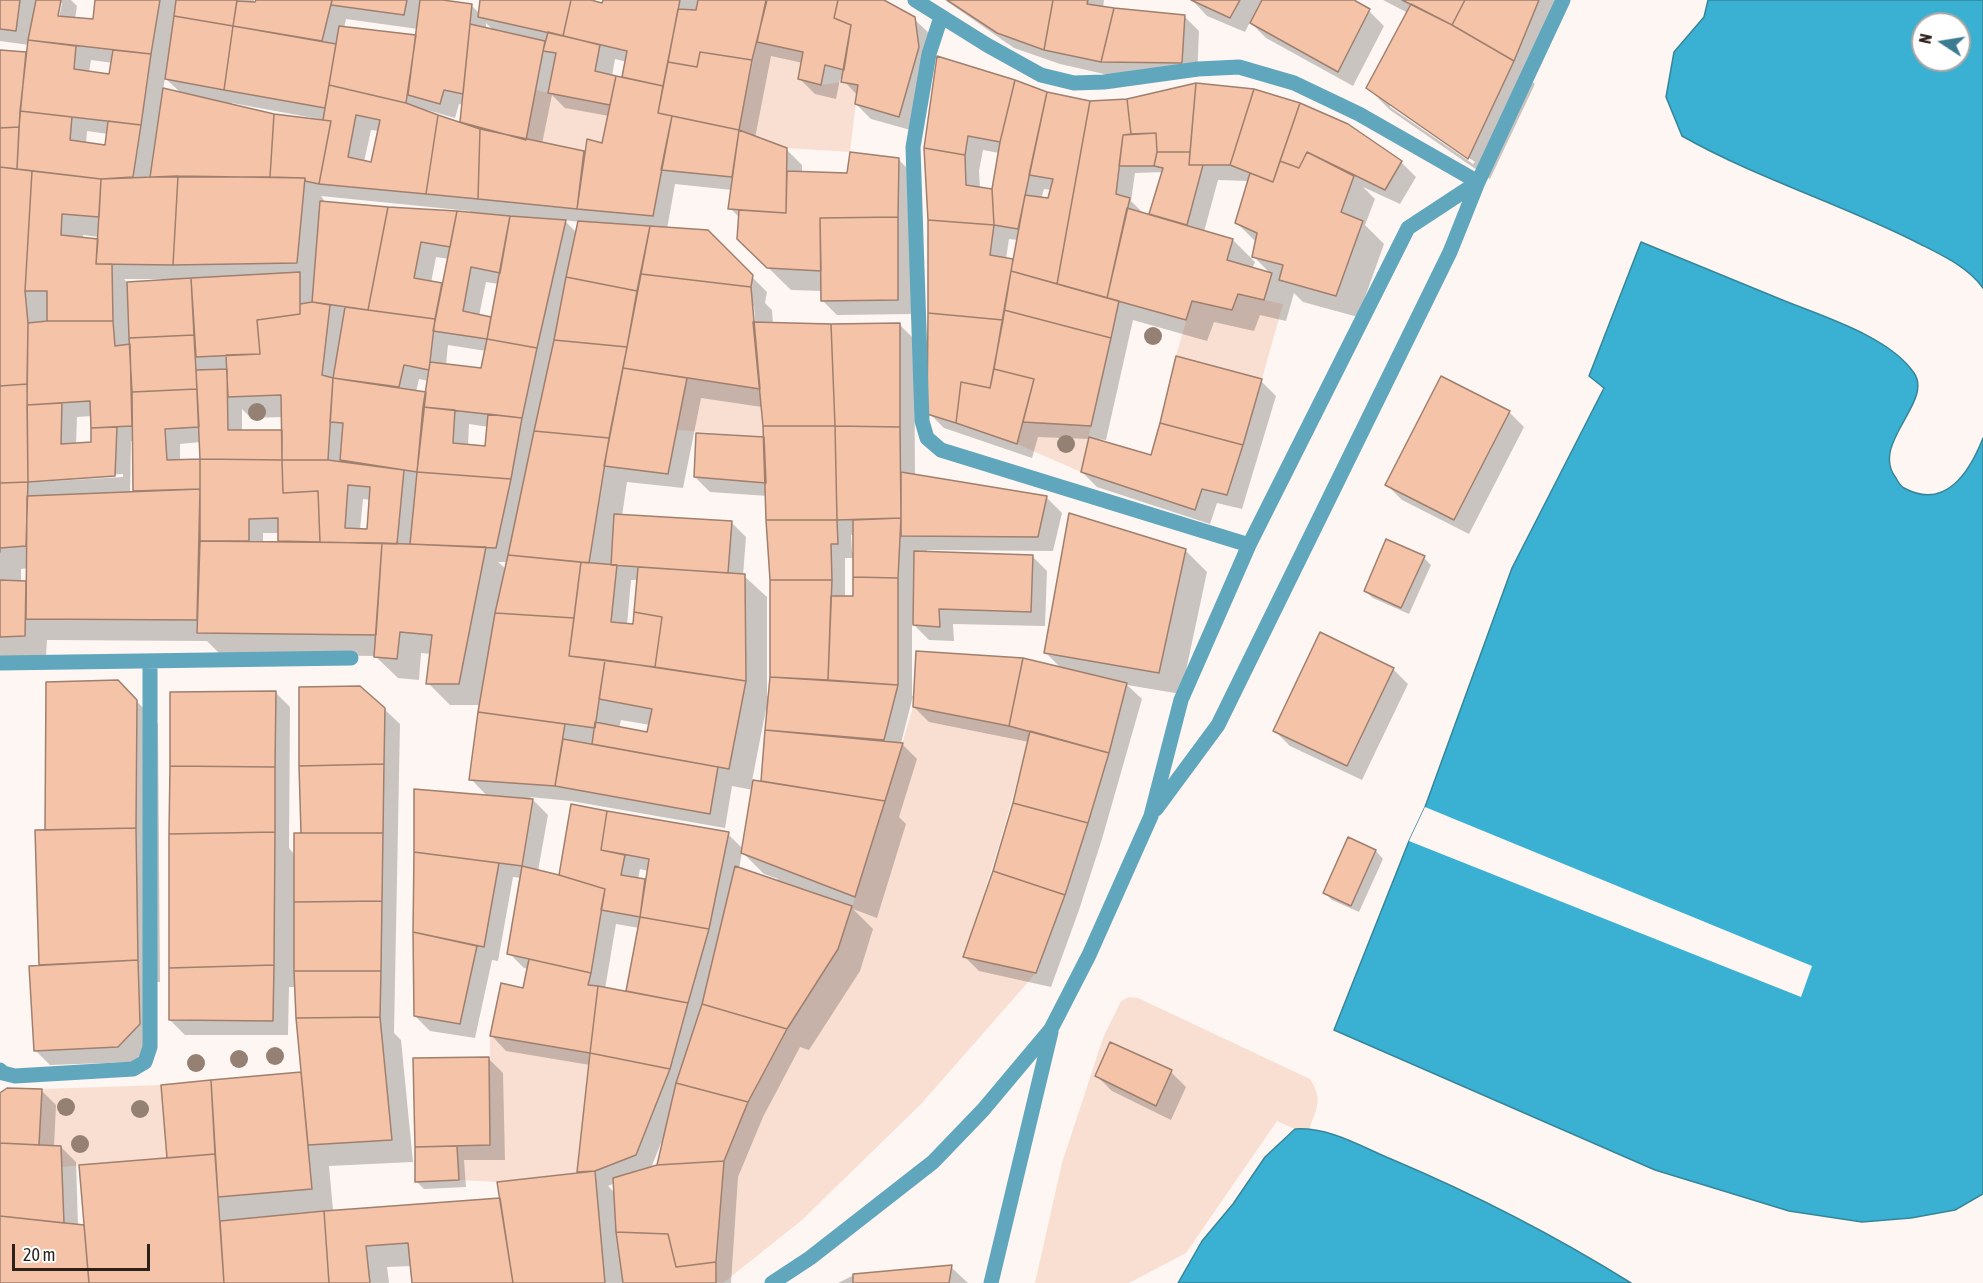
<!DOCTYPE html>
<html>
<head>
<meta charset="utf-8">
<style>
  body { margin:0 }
  #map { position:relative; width:1983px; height:1283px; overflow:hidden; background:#fdf6f2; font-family:"Asap Condensed",sans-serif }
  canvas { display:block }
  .north { position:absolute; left:1911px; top:12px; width:60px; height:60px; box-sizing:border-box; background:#fff; border:2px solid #aba6a3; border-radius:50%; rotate:282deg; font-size:16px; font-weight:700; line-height:24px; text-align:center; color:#2d2019 }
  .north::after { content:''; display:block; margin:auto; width:21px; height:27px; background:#3c7c90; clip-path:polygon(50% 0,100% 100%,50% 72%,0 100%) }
  .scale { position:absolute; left:12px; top:1244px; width:138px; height:27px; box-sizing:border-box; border:3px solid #2d2019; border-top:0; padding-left:8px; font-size:18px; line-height:21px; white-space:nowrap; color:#2d2019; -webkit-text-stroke:4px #fff; paint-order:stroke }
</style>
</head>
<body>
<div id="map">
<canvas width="1983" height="1283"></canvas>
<div class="north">N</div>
<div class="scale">20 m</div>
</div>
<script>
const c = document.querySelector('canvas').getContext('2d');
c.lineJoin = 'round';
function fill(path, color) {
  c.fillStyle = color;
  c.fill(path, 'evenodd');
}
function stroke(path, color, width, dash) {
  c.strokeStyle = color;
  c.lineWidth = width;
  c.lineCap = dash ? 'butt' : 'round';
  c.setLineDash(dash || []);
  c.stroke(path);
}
const green = new Path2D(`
  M757 42 803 52 798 79 821 85 841 82 858 85 850 152 787 148 739 130Z
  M535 90 610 105 602 143 587 140 584 151 526 140Z
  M1238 294 1283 304 1262 379 1176 356 1192 301 1232 310Z
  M687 378 760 389 764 437 677 430Z
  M1023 422 1091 426 1081 472 1017 444Z
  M913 707 1030 731C1011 808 989 882 963 956L1036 973 921 1104 802 1220 723 1283H716L724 1161 748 1102 787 1029 838 949 868 858Z
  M1129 997 1138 998 1310 1079C1323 1099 1317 1108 1309 1129H1295L1277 1121 1186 1253 1129 1283H1035L1062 1163 1103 1038 1121 1001ZM1110 1042 1171 1070 1156 1106 1096 1076Z
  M490 1036 590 1053 577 1172 497 1182 459 1180 457 1146 490 1145Z
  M161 1085 167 1158 62 1167 61 1146 39 1145 42 1089Z`);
const water = new Path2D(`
  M1708 0H1983V288C1968 267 1942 255 1920 244 1842 204 1758 179 1682 136L1666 97 1674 52 1704 17ZM1923 24H1959V60H1923Z
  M1641 242C1688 261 1734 280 1780 299 1821 316 1889 336 1914 373 1934 402 1869 444 1896 478 1898 482 1901 486 1904 488 1946 511 1970 471 1983 438V1194L1955 1210 1911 1218 1862 1222 1789 1211 1655 1170 1334 1030 1409 841 1425 807 1512 568 1604 388 1589 376Z
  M1295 1129C1329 1127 1360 1146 1391 1159 1474 1194 1554 1235 1631 1283H1178L1202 1241 1233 1204 1265 1157Z`);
const pier = new Path2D(`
  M1425 807 1812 966 1801 997 1409 841Z`);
const shadow = new Path2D(`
  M0 0H71L77 6 75 19 94 21 97 0H254L253 3 257 4V0H433L472 6 480 14 481 0H584L603 4 605 0H881L914 19 930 34 914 131 871 119 856 104 858 96 843 80 840 79 836 99 815 94 800 79 803 63 771 56 755 138 787 150 802 165V173L848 175 898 159 920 181 913 314 837 315 822 300V291L791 290 738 238 740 218 730 208 732 190 675 184 667 229 707 232 767 292 765 303 772 310 773 324H899L914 339 915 476 1047 498 1062 513 1053 551 927 550V553L1032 556 1047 571 1045 626 953 624 954 641 929 640 912 623V696L1062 669 1046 653 1185 550 1207 572 1181 694 1127 685 1142 699 1102 839 1079 910 1051 987 979 971 964 956 994 872 1014 804 1029 742 929 722 914 707 915 697 913 696 901 743 917 759 899 817 906 824 877 918 853 909 873 929 860 971 809 1050 800 1047 763 1117 738 1177 731 1283H414L412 1266 387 1267 389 1283H0V1095L41 1090 56 1105 54 1147H61L76 1162 78 1226 86 1227 170 1159 210 1082 302 1074 297 987H289L288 1035H185L170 1020 275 692 290 707 289 848 295 855 302 834 384 709 400 724 394 1033 401 1040 413 1162 329 1166 333 1210 296 1213V1216L502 1200 580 1174 578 1172 590 1065 506 1051 492 1036 524 990 528 969 524 968 509 953 522 878 513 877 498 961 492 960 475 1038 430 1031 415 1016 416 790 488 797 471 779 481 705H450L428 683 431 654 421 653 419 680 398 678 375 656 220 654 207 641 47 640 46 657 0 659V484L123 477V474L0 481V51L28 54 29 45 0 41ZM59 3H62L58 23H55ZM346 19 418 29 417 37 344 28ZM486 23 494 31 486 29ZM615 59 627 62 623 79 612 76ZM91 60 113 63 111 76 89 73ZM165 78 182 94 163 90ZM552 95 565 108 609 116 603 144 585 153 542 144ZM232 103 319 119V121L274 115 231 105ZM459 104 463 105 461 124 426 112 427 110 455 118ZM371 130 379 131 372 163 364 162ZM87 131 108 134 107 147 86 144ZM321 196 470 211V214L326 203ZM564 220 579 222 577 233ZM83 235 99 237 97 241 83 239ZM436 257 449 259 443 285 431 283ZM124 279H165V282L129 284ZM486 282 499 284 492 318 479 316ZM751 306H754L756 330H753ZM448 345 486 351 482 369 446 365ZM419 379 429 381 427 394 416 392ZM701 398 762 407 765 438 695 477 710 492 768 496 771 580 770 696H767V597L743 575 746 537 731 522 622 516 627 482 683 488ZM242 409 251 418 283 417V434L242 432ZM92 416 93 444 76 445 77 417ZM469 424 489 427 487 448 468 446ZM131 441H134V490L138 493 130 494ZM201 442 202 461H180V444ZM363 499 371 500 368 530H360ZM263 533H279V541L281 543H263ZM851 535H854V552H852ZM845 558H854V597H845ZM498 562H508L506 569ZM28 568 27 582H21V569ZM631 580H638L634 626 627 625ZM766 709 768 710 762 782 752 781ZM621 720 650 725 648 734 619 728ZM732 786 753 790 743 849 728 834 573 806 560 876 538 871 548 815 530 797 571 801 725 828ZM742 852 764 874 778 879 777 882 739 869ZM640 869 648 871 647 881 638 879ZM616 924 639 928 627 993 605 989ZM661 1143 663 1144 658 1166 651 1168ZM615 1183V1193L608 1186Z
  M945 0H1104L1103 8 1184 16 1199 31 1197 77H1117L1060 64 1014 48Z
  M1192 0H1351L1369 11 1384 26 1353 86 1266 38 1250 22 1245 32 1207 16Z
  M1383 0H1559L1528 78 1535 84 1490 179 1390 110 1368 88 1408 13ZM1390 103 1475 162 1473 164 1390 107Z
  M1196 84 1401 162 1416 177 1400 204 1363 187 1375 199 1365 225 1384 244 1358 317 1303 302 1294 293 1286 321 1260 315 1254 331 1214 322 1207 341 1133 320 1106 440 1096 439 1153 457 1261 381 1276 396 1242 509 1217 503 1210 524 1097 487 1082 472 1090 439 1038 437 1032 458 944 428 929 413V220L925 148 1047 93 1090 102 1127 101ZM983 150 999 153 993 191 980 189 979 171ZM1164 172 1150 216 1144 214 1131 201 1135 173ZM1218 180 1249 181 1236 222 1257 243 1254 257 1272 275 1252 269 1255 262 1233 240 1204 232ZM1044 189 1052 190 1049 200 1041 199ZM1009 239 1018 240 1014 260 1006 259Z
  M1509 412 1524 427 1469 534 1402 500 1387 485Z
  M1424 558 1431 565 1409 614 1373 598 1365 591Z
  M1393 669 1408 684 1362 780 1290 746 1275 731Z
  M118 681 158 724 160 982H153L154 1039 134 1062 50 1065 35 1050 40 967 36 832 46 831Z
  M1349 839 1376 851 1383 859 1359 912 1332 900 1325 893Z
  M488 1058 503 1073 505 1160H464L466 1187 424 1189 417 1182 415 1059Z
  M1171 1072 1186 1087 1171 1120 1112 1091 1097 1076Z
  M951 1267 968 1283H838L854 1275Z`);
const building = new Path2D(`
  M0 0H20L16 31 0 29Z
  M36 0H61L58 16 93 19 95 0H160L151 54 28 40Z
  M176 0H237L233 26 174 16Z
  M256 0H332L322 41 233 26 237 1 255 2Z
  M332 0H407L404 15 331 5Z
  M420 0H443L472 4 463 94 444 90 440 104 408 95Z
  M480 0H571L563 36 478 17Z
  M571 0H591L602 3 603 0H680L663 86 622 77 627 51 563 36Z
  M698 0H767L752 60 700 52 697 67 668 62 678 9 696 10Z
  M766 0H838L834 18 851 25 844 70 825 65 821 85 798 79 803 52 757 42Z
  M838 0H884L915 17 919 47 899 117 855 104 858 85 841 82 851 25 834 18Z
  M947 0H1053L1044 50 997 33Z
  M1053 0H1088L1087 4 1114 8 1101 62 1044 50Z
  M1191 0H1240L1230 18Z
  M1262 0H1354L1370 9 1338 72 1250 23Z
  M1402 0H1465L1452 25Z
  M1465 0H1539L1514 61 1452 25Z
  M1411 4 1452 25 1514 61 1468 159 1366 88Z
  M1114 8 1185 15 1182 63 1101 62Z
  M174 16 233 26 224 90 165 79Z
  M470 24 545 41 526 140 460 122Z
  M233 26 336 44 325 108 224 90Z
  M339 26 416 35 406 103 329 85Z
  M548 32 600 45 595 71 616 76 610 105 548 93 556 53 543 51Z
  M28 40 76 46 74 69 109 74 113 50 151 54 141 125 20 111Z
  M0 50 26 52 19 127 0 128Z
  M700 52 752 60 739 130 658 113 668 62 697 67Z
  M937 56 1015 80 1000 142 968 136 965 155 924 148Z
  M616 76 663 86 658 113 672 116 653 216 577 209 587 139 602 143Z
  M1015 80 1047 92 1018 229 994 225 992 189 1000 142Z
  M1196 83 1254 89 1230 165H1189Z
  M1196 83 1190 152H1157L1156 133 1131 134 1127 99Z
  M329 85 406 103 438 115 426 194 319 184 331 121 323 120ZM356 115 380 120 371 162 348 157Z
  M163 88 274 114 270 177H150Z
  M1254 89 1300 103 1273 182 1230 165Z
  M1047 92 1090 101 1057 284 1011 271 1025 195 1048 198 1053 179 1029 175Z
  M1127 99 1131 134 1123 135 1116 194 1130 198 1107 298 1057 284 1090 101Z
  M1300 103 1348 124 1402 161 1385 190 1307 152 1299 168 1280 161Z
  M20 111 72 117 70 140 105 145 108 121 141 125 133 177 101 179 17 169Z
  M274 114 331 121 319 184 305 181V178L270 177Z
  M438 115 480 129 478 199 426 194Z
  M672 116 739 130 732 177 661 170Z
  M19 127 17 169 0 167V128Z
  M480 129 584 151 577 209 478 199Z
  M739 130 787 148 786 213 728 209Z
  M1156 133 1157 152 1154 166H1119L1123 135Z
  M924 148 965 155 966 185 992 189 994 225 928 220Z
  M850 152 899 158 898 217 820 218 821 271 767 268 737 239 739 210 786 213 787 171 847 173Z
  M1157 152H1190L1189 165H1203L1187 225 1149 214 1163 168 1154 166Z
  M1307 152 1354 176 1341 212 1363 221 1336 296 1279 280 1283 265 1252 257 1257 233 1235 223 1250 173 1273 182 1280 161 1299 168Z
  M0 167 32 171 25 291 28 323 27 384 0 386Z
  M32 171 101 179 99 217 62 214 61 235 98 239 96 264H112L113 321H47V291H25Z
  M178 176 305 178 297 263 173 265Z
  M178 176 173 265 96 264 101 179Z
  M320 201 388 207 368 310 312 302Z
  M388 207 457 211 450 247 421 242 414 278 442 283 435 319 368 310Z
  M1127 208 1233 239 1227 260 1272 273 1264 300 1238 294 1232 310 1192 301 1186 320 1107 298Z
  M457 211 510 216 500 273 471 267 463 311 491 317 487 339 433 331Z
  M510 216 566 220 537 348 487 339Z
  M898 217V300L821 301 820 218Z
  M928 220 994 225 990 255 1013 259 1003 320 928 313Z
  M578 221 650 226 637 291 566 277Z
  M650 226 708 230 753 275 751 287 641 274Z
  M1011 271 1119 301 1111 338 1004 310Z
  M300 272V314L257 320 260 354 196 357 191 278Z
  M641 274 751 287 760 389 623 368Z
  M566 277 637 291 627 347 554 340Z
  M191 278 194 335 129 338 127 282Z
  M312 302 330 305 322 375 333 378 328 460H282L281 395 228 397 226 355 260 354 257 320 300 314V304Z
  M345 307 435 319 429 370 404 365 399 387 333 378Z
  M1004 310 1111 338 1091 426 1023 422 1034 379 994 369Z
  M928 313 1003 320 990 388 961 382 956 423 927 414Z
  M47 321H113L115 346 130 344 132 426 91 428 90 401 27 405 28 323Z
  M753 322 831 324 835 426H763Z
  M900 323V427L835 426 831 324Z
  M194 335 197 389 132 392 129 338Z
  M487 339 537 348 522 418 423 407 430 362 481 368Z
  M554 340 627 347 609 438 534 431Z
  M1176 356 1262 379 1243 445 1160 423Z
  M623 368 687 378 668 474 604 466Z
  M227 369 228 430H282V460L200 459 196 370Z
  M994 369 1034 379 1017 444 956 423 961 382 990 388Z
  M1441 376 1510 411 1454 520 1385 485Z
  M333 378 426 392 417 472 340 460 343 423 330 422Z
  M27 384 28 482 0 483V386Z
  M197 389 199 427 165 429 167 460 200 459V489L133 491 132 392Z
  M62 403 61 444 91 442V428L117 427 115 476 28 482 27 405Z
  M423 407 455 410 453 443 485 446 488 414 522 418 511 479 417 472Z
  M1160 423 1243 445 1227 495 1202 489 1195 510 1081 472 1089 437 1151 455Z
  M763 426H835L837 520H766Z
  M835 426 900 427 901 518 837 520Z
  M534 431 609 438 589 563 508 555Z
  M696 433 764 437 766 483 694 477Z
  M200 459 282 460 283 493 318 491 320 542 278 541V518L249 519V541H200Z
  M282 460H328L404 470 397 544 320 542 318 491 283 493ZM348 485 370 487 367 529 345 528Z
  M417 472 511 479 496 548 410 544Z
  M901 472 1047 496 1038 537 901 536Z
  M28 482 26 546 0 548V552V483Z
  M200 489 197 620 26 619 27 496Z
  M1069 513 1186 549 1159 673 1044 653Z
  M614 514 732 521 728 573 611 565Z
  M901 518 898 578 853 577V520Z
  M766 520H837L838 544H831L832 580H770Z
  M1386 539 1425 556 1401 608 1364 591Z
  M200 541 382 543 376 635 197 633Z
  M382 543 486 547 459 684H426L432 635 400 632 397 659 374 657Z
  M914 551 1033 555 1031 612 939 609 940 627 913 625Z
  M508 555 581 562 574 618 495 613Z
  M581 562 617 565 611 622 633 624 634 612 662 617 655 667 569 656Z
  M638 567 745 574 746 681 655 667 662 617 634 612Z
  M853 577 898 578V685L828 680 831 596H853Z
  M0 580 26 581 25 636 0 637Z
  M770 580H832L828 680 770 677Z
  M495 613 574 618 569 656 605 660 595 728 478 712Z
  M1320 632 1394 668 1347 766 1273 731Z
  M916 651 1023 658 1009 726 913 707Z
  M1023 658 1127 683 1109 753 1009 726Z
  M605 660 746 681 729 769 592 744 595 722 647 732 652 709 599 699Z
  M770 677 898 685 884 740 765 730Z
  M118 680 137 700 136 828 45 830 46 682Z
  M360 686 385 708 384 764 299 766V687Z
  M276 691 275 767 170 766V692Z
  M478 712 565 724 555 786 469 780Z
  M765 730 903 743 885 801 761 781Z
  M1030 731 1109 753 1088 823 1013 803Z
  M563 739 718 767 710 814 555 786Z
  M384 764 383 833H301L299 766Z
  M170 766 275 767V832L169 834Z
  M753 780 885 801 855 897 741 853Z
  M414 789 533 799 522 866 414 852Z
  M1013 803 1088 823 1065 895 993 871Z
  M571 804 607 811 601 850 625 855 621 875 645 879 640 917 601 910 605 889 559 875Z
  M607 811 729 832 709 929 640 917 649 859 601 850Z
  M136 828 138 960 39 965 35 830Z
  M275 832 274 965 169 968V834Z
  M294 833H383L382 901 294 902Z
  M1348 837 1376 850 1351 906 1323 893Z
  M414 852 499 863 484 947 413 932Z
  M522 866 559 875 605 889 591 973 507 954Z
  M735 866 852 906 838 949 787 1029 702 1004Z
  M993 871 1065 895 1036 973 963 957Z
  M382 901 381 971H294V902Z
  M640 917 709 929 688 1003 626 991Z
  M413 932 477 946 460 1024 414 1016Z
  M529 959 591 973 588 985 598 986 590 1053 490 1036 501 983 523 988Z
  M138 960 140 1024 118 1047 34 1051 29 966Z
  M274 965 273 1021 169 1020V968Z
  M294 971H381L380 1017 296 1018Z
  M598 986 688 1003 670 1069 590 1053Z
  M702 1004 787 1029 748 1102 676 1083Z
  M380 1017 392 1140 308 1145 296 1018Z
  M1110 1042 1172 1070 1156 1106 1095 1076Z
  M590 1053 670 1069 636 1155 595 1171 577 1172Z
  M489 1057 490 1145 415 1147 413 1058Z
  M301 1072 312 1189 218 1197 211 1080Z
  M211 1080 215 1154 167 1158 161 1085Z
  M676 1083 748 1102 724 1161 657 1165Z
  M7 1088 42 1089 39 1145 0 1143V1093Z
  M0 1143 61 1146 64 1223 0 1216Z
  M457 1146 459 1180 415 1182V1147Z
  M215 1154 224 1283H89L79 1165Z
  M724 1161 716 1262 676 1267 668 1234 616 1232 613 1178 657 1165Z
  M595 1171 605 1283H513L497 1182Z
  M500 1198 513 1283H412L408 1243 366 1246 370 1283H329L324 1211Z
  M324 1211 329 1283H224L220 1221Z
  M0 1216 84 1225 89 1283H0Z
  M616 1232 668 1234 676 1267 716 1262V1283H623Z
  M952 1265 949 1283H853V1274Z`);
const minor = new Path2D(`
  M915 0 987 45 1041 75 1074 83 1104 82 1198 69 1239 67 1294 83 1359 114 1478 182
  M941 17 929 54 913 147 922 421 927 438 941 450 1249 545
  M0 663 351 658
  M1156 809 1218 725 1450 252 1478 182 1563 0
  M0 1070 3 1073 15 1076 133 1069 145 1062 150 1047V661
  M772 1283 810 1258 933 1162 983 1110 1051 1029 1089 955 1151 816 1181 700 1249 545 1408 228 1478 182
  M991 1283 1051 1032`);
const trees = [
  [1153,336],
  [257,412],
  [1066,444],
  [275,1056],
  [239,1059],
  [196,1063],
  [66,1107],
  [140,1109],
  [80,1144]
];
fill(green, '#f8dfd2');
fill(water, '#3ab1d2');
stroke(water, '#36869a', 1.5);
fill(pier, '#fdf6f2');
fill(shadow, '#0003');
fill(building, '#f5c3a8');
stroke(building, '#9f7f6e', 1.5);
stroke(minor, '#60a6bc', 15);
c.fillStyle = '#958074';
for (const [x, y] of trees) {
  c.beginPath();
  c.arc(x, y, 9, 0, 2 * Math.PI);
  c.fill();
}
</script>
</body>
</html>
